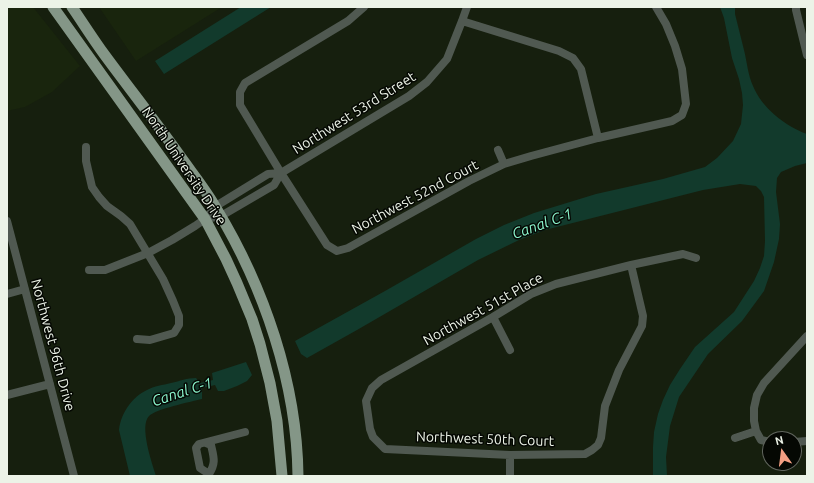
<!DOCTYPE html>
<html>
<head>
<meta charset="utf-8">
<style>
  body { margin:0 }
  #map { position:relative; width:814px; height:483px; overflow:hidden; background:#161f0e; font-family:Ubuntu,sans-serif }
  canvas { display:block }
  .frame { position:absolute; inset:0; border:8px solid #ecf3e7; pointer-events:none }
  .north { position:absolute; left:762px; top:431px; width:40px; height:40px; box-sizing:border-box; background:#050803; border:1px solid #61665e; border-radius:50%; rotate:346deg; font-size:11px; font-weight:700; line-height:16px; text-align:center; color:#ecf3e7 }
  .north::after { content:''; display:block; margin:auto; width:14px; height:18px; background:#f39f83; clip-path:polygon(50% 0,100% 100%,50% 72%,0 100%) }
</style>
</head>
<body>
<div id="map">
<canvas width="814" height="483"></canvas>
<div class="frame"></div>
<div class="north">N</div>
</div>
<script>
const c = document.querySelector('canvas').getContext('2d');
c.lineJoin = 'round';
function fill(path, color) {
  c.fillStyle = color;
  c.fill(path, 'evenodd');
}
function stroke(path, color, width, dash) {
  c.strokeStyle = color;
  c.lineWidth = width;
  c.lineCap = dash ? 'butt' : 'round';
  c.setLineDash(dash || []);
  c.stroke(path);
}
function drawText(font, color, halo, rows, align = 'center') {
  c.font = font + ' Ubuntu,sans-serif';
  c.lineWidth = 3;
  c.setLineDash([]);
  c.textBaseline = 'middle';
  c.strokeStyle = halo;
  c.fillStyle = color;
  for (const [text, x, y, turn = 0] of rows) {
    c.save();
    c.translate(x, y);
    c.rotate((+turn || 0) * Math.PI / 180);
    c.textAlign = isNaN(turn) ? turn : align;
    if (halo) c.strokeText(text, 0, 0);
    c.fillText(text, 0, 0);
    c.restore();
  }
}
const built = new Path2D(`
  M7 7H33L80 66 52 92 25 107 7 111Z
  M99 7H222L136 61Z`);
const water = new Path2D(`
  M241 7H271L164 74 155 61Z
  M720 7H735V14C738 26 741 38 744 50 747 62 748 75 753 86 762 108 785 126 807 134V163L795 166 781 172 777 178 776 192 780 224 779 239 774 262 764 291 742 321 708 354 679 397 670 426 666 457 667 476H653V447L654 432 658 414 663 400 670 385 680 369 695 347 734 312 754 281 760 268 764 256 765 241 764 197 761 191 756 186 740 184 703 190 545 230 519 240 478 260 357 330 307 358 301 354 295 341 385 291 476 239 504 225 534 213 596 194 663 179 705 167 717 158 733 141 741 124 743 105 742 93 739 79 732 58 724 18Z
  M246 362 252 375 247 381 237 386 224 391H218L215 385 202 388V399C190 402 156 409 149 416 139 426 152 463 156 476H130L119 430C121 413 132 397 147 390 154 386 163 385 171 383 180 381 187 378 196 378L200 383 213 380 212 373Z`);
const minor = new Path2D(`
  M364 7 348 21 245 83 240 92V105L281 173 327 245 337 251 348 248 469 181 504 164 531 156 598 138 672 121 682 115 686 104 682 69 675 46 666 24 656 7
  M796 7V10L807 55
  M462 21 559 51 573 58 581 69 598 138
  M86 147V161L92 187 99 197 107 206 121 216 130 224 163 279 173 301 179 316V325L174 333 150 340 137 339
  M498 150 504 164
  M205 219 221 216 274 185 281 173 409 96 427 82 447 59 462 21 467 7
  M7 221 74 476
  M631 265 643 316 642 326 619 370 605 406 601 438 598 445 592 450 585 454 510 455 385 449 373 437 370 429 366 401 372 388 381 380 493 317 531 294 556 284 631 265 683 254 696 258
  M89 270H105L148 253 172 240 195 226 205 219 216 206 268 174 281 173
  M7 294 25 289
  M493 317 510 350
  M7 395 50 384
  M756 431 754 421V408L757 395 764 383 807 336
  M735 438 756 431 761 440 770 442
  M794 442 807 441
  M206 443 211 445C214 458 216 463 209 474
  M209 476V474L200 468 196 448 199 444 245 432
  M510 476V455`);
const primary = new Path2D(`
  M53 7 205 219 226 259 237 283 252 319 260 344 270 383 277 421 282 476
  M72 7C83 23 93 39 104 54 129 88 155 121 180 156 192 173 206 190 216 208 264 287 297 383 298 476`);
const streetNames = [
  ["Northwest 53rd Street",354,113,-32],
  ["North University Drive",184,166,56],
  ["Northwest 52nd Court",415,197,-28],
  ["Northwest 51st Place",483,309,-29],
  ["Northwest 96th Drive",53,345,75],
  ["Northwest 50th Court",485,439,2]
];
const waterNames = [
  ["Canal C-1",542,224,-20],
  ["Canal C-1",182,392,-18]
];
fill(built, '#19250d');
fill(water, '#123a2c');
stroke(minor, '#505951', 8);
stroke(primary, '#849687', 11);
drawText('14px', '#ecf3e7', '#050803', streetNames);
drawText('italic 15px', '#8bf6ce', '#050803', waterNames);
</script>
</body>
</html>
